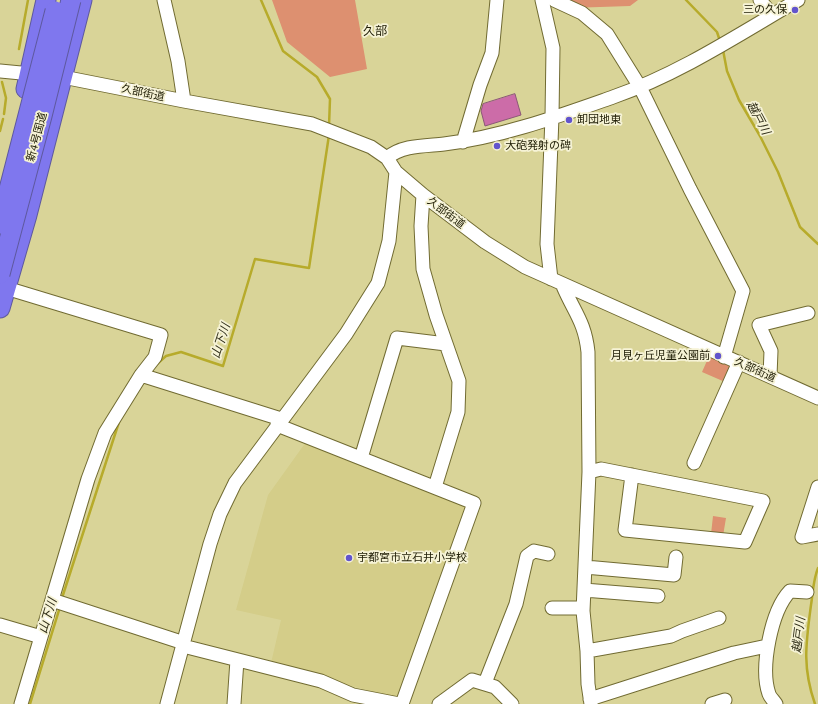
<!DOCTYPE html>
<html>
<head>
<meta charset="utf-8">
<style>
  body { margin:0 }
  canvas { display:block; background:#d9d498 }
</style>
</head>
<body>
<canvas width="818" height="704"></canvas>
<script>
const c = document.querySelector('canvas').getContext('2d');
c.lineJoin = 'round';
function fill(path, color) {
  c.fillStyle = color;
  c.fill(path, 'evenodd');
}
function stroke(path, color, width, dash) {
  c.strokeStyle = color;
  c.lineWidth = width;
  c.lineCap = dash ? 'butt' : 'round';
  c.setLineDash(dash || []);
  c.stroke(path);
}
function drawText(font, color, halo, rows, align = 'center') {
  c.font = font + ' "Work Sans","Noto Sans JP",sans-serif';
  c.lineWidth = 3.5;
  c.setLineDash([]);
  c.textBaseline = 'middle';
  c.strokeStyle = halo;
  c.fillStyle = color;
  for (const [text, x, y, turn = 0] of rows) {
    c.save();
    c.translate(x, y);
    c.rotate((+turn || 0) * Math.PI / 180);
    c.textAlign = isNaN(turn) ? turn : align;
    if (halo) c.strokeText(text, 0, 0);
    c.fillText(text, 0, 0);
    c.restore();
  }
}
const built = new Path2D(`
  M306 442 467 506 398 699 271 663 281 620 236 610 268 495Z`);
const green = new Path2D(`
  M272 0H355L367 69 330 77 287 42Z
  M557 0H638L630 6 570 8Z
  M710 354 733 362 725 382 702 372Z
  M713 516 726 518 723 536 711 534Z`);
const stream = new Path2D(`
  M261 0 283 51 317 77 330 99 329 126
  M686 0 717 32 720 41
  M19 49 28 0
  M723 50 727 71 739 100 760 136 778 172 800 227 818 244
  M2 82 6 98 4 114
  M0 131 3 119
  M157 364 166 356 181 352 223 366 255 259 309 268 329 135
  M62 598 119 422
  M30 704 60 607
  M815 704C802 667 806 643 811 605 813 593 813 580 818 568`);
const building = new Path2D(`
  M515 94 521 115 485 126 481 111 483 104Z`);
const minor = new Path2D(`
  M164 0 178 61 184 101
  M542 0 553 48 552 117 547 244 551 279
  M554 0 582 13 607 34 640 87 690 189 743 291 724 357
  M760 0 772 15
  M0 71 63 77 184 101 312 124 371 147 387 158 396 172 423 195 485 242 525 267 818 398
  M463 142 480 85 492 53 497 0
  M387 158C402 145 425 146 444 144 502 137 559 116 613 97 679 74 738 35 798 0
  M423 195 421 226 423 269 436 315 459 381 458 412 435 487
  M563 286C574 312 585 322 588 352L589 472 583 611 587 651 588 684 591 704
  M6 288 161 335 155 357 141 375 105 433 88 479 21 704
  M141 375 281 419
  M770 376 771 351 759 325 808 313
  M277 425 474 503 402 704
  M361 458 397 338 446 344
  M694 463 739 362
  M589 472 601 469 763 501 745 542 625 530 632 475
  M818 487 802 537 818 534
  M585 567 674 575 676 557
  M584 590 658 596
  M52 600 184 643
  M552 608H583
  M0 625 41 637
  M183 646 321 681 353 695 399 704
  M587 651 671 636 682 631 719 618
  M485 683 516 604 527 556 534 551 548 554
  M590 699 734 653 767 646
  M167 704 210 544 220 514 235 483 346 334 378 283 389 241 396 172
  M234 704 237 660
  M439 704 472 680 495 687 512 704
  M712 704 725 700
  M776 704C774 701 770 697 769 694 760 668 771 611 790 591L807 592`);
const highway = new Path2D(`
  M26 89 46 0
  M0 308 27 215 82 0`);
const highwayBridge = new Path2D(`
  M0 224 55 11
  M0 274 42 116 71 0`);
const markers = [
  [795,10,4,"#6254cd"],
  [569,120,4,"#6254cd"],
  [497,146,4,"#6254cd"],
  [718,356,4,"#6254cd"],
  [349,558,4,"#6254cd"]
];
const poiNames = [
  ["三の久保",787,10,"right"],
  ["卸団地東",577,120],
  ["大砲発射の碑",505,146],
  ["月見ヶ丘児童公園前",710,356,"right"],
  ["宇都宮市立石井小学校",357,558]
];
const streetNames = [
  ["久部街道",143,93,12],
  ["新4号国道",37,137,-75],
  ["久部街道",446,213,37],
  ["久部街道",755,370,24]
];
const neighbourhoodNames = [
  ["久部",375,31]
];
const waterNames = [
  ["越戸川",758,118,62],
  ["山下川",221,341,-72],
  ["山下川",48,616,-73],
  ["越戸川",799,635,-83]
];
fill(built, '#d4cd89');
fill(green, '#dd9070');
stroke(stream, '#b7ab2b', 2.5);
fill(building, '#cc6ca8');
stroke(building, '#8a5876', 1);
stroke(minor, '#716b32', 15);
stroke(highway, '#5e599e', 21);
stroke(minor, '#fff', 13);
stroke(highway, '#7f77ee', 19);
stroke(highwayBridge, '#5e599e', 21, []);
stroke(highwayBridge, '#7f77ee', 19);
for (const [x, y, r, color] of markers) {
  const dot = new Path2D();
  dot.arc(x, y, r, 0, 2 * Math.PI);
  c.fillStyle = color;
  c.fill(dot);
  stroke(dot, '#f6f3d6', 1.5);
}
drawText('11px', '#222008', '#f6f3d6', poiNames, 'left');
drawText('11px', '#222008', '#f6f3d6', streetNames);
drawText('12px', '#222008', '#f6f3d6', neighbourhoodNames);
drawText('italic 12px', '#302e19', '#f6f3d6', waterNames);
</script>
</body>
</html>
